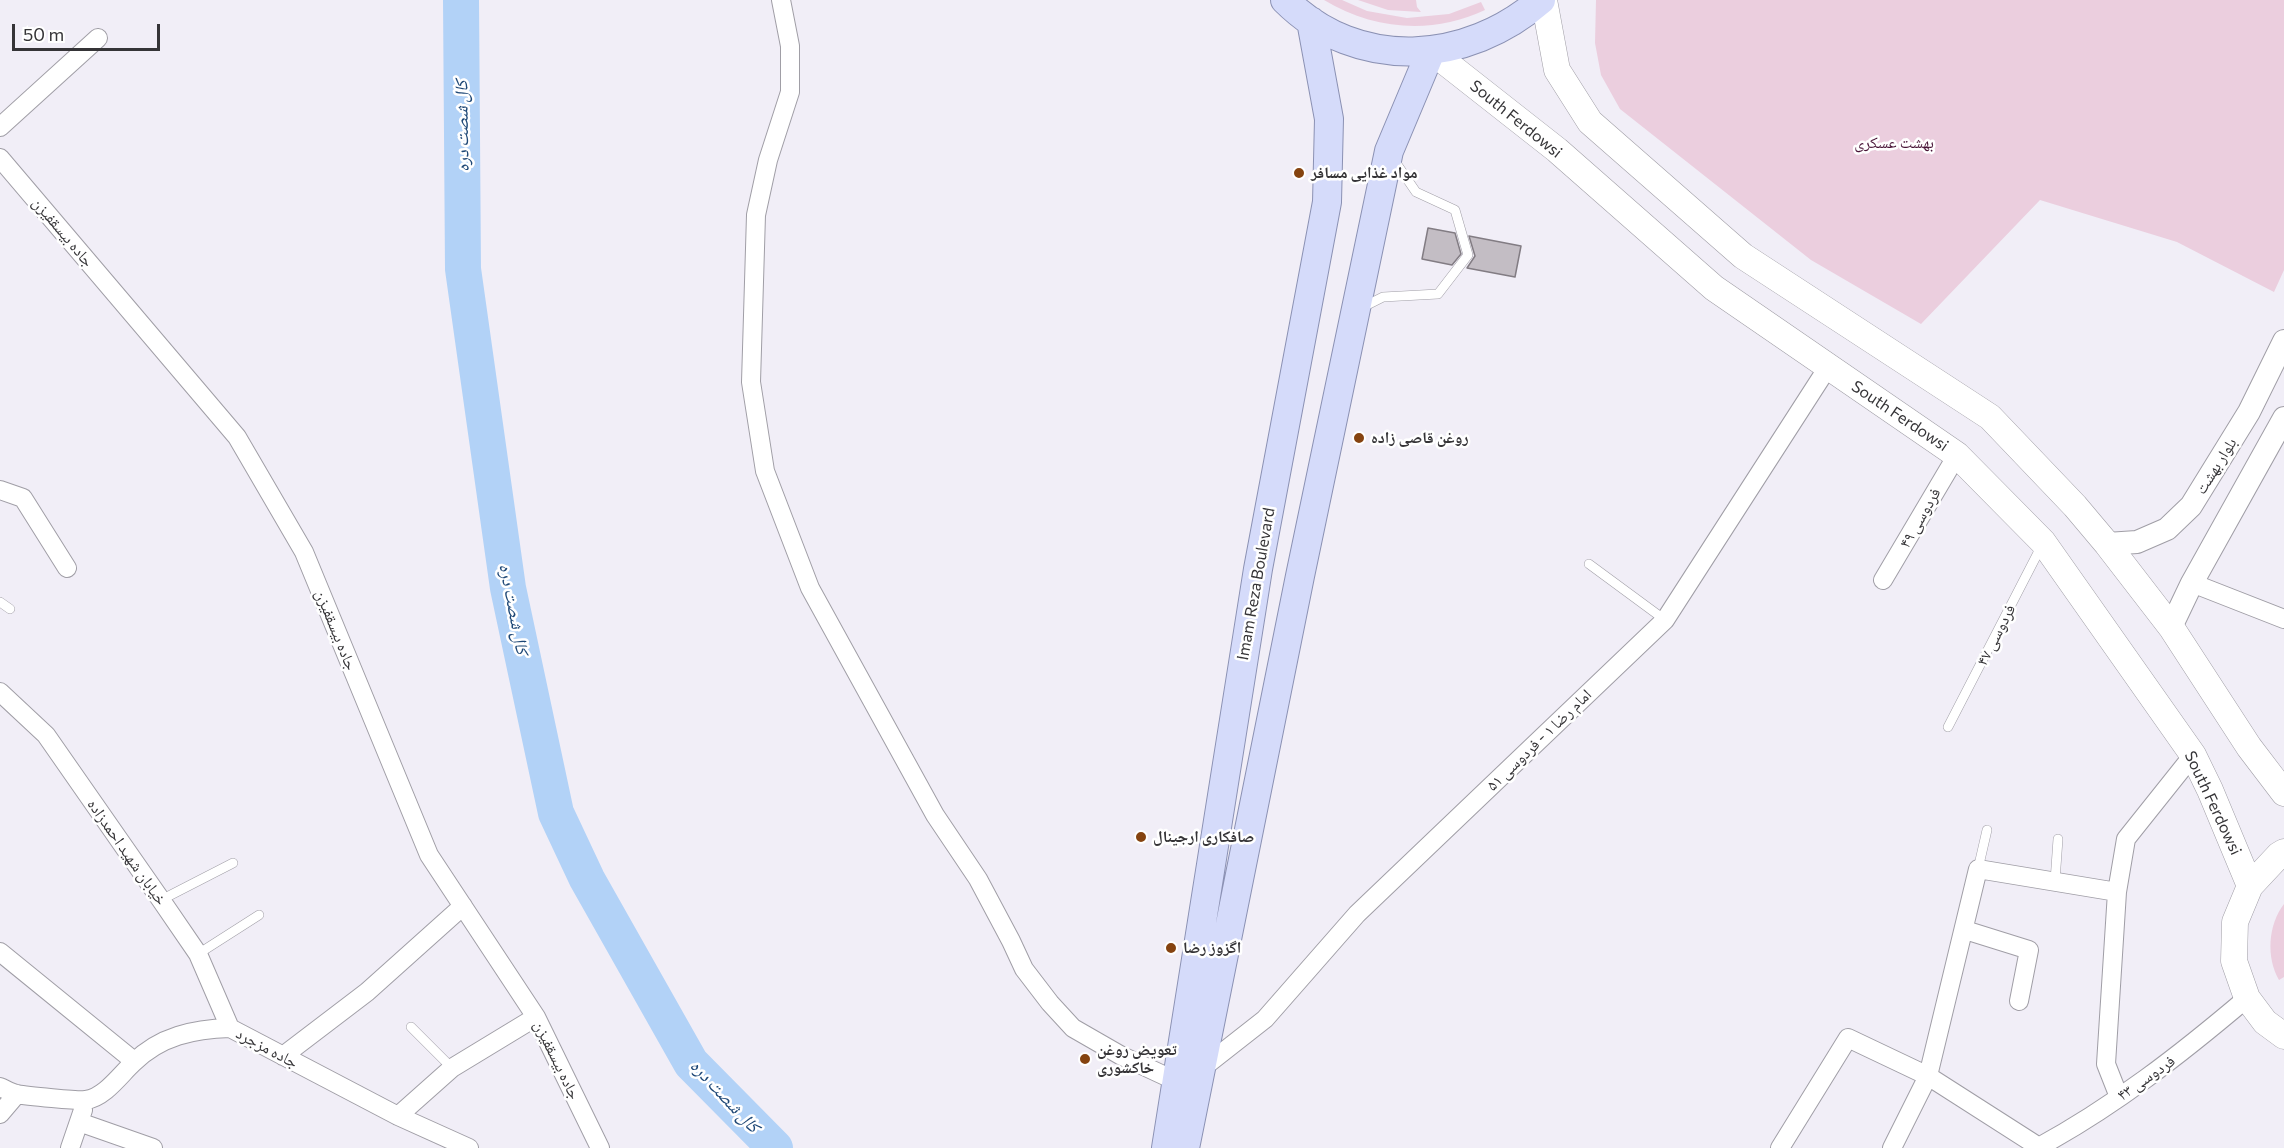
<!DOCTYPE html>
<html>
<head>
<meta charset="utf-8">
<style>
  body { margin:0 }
  #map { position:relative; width:2284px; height:1148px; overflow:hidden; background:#f1eef7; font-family:Commissioner,sans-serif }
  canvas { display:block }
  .scale { position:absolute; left:12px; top:24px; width:148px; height:27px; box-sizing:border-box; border:3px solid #353437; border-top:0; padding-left:8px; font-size:18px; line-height:21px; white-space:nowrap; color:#353437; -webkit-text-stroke:4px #fff; paint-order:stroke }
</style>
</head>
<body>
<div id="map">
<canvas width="2284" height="1148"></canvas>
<div class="scale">50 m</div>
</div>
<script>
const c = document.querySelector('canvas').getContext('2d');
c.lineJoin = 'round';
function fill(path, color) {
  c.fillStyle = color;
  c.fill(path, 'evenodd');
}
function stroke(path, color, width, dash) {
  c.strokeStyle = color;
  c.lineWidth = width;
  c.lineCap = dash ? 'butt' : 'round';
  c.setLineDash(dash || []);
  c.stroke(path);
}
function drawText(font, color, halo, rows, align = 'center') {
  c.font = font + ' Commissioner,"Noto Naskh Arabic",sans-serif';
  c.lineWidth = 5;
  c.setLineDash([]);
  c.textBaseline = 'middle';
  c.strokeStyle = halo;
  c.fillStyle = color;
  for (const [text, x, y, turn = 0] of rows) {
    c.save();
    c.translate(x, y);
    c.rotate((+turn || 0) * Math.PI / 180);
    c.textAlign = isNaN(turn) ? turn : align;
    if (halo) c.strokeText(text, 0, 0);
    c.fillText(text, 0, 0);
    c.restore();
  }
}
const green = new Path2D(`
  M1324 0H1342L1367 11 1407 18 1449 14 1481 2 1485 10C1432 35 1374 30 1324 0Z
  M1358 0H1416L1417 7 1421 12 1388 10Z
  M1596 0H2284V270L2274 292 2177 242 2040 200 1921 324 1811 260 1620 109 1601 75 1595 43Z
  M2284 904V977L2279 980C2266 957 2268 925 2284 904Z`);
const river = new Path2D(`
  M461 0 463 269 508 588 556 813 587 879 691 1063 775 1148`);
const building = new Path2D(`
  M1428 228 1455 233 1461 254 1452 265 1422 259Z
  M1469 236 1521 246 1515 277 1467 268 1475 256Z`);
const service = new Path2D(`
  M1363 307 1383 297 1438 294 1468 255 1455 210 1416 192 1394 160
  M1589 564 1665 620
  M0 602 10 609
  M1948 727 2042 545
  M1978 869 1987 830
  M2055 881 2058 839
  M161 900 233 863
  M198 954 259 915
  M411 1027 452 1068`);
const minor = new Path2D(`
  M781 0 790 46V92L768 160 756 215 751 382 765 471 810 588 935 815 978 879 1011 941 1024 969 1050 1003 1073 1028 1120 1055 1176 1081
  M0 127 98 38
  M0 158 237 437 304 552 429 855 536 1017 600 1148
  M0 490 23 498 67 568
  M1883 580 1957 455
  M2192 583 2284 619
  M0 692 46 735 161 900 198 954 230 1028
  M1965 930 2029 950 2019 1001
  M0 952 134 1061
  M283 1056 367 992 463 906
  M1200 1070 1265 1019 1357 914 1665 620 1828 367
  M0 1087C5 1089 11 1093 17 1094 26 1096 79 1101 86 1100 105 1097 120 1075 133 1063 160 1036 194 1029 230 1028L398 1116 469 1148
  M2119 1097 2106 1064 2117 892 2126 839 2193 755
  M0 1114 17 1094
  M398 1116 452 1068 536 1017
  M79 1122 153 1148
  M70 1148 83 1110
  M1780 1148 1848 1038 1928 1076 2039 1147
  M1892 1148 1928 1076 1978 869 2117 892
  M2037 1148C2113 1107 2181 1054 2247 998`);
const tertiary = new Path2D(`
  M2107 544 2137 542 2167 529 2191 506 2249 412 2284 341
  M2171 627 2192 583 2284 418`);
const secondary = new Path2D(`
  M1544 0 1557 70 1590 122 1743 256 1990 417 2075 506 2107 544 2171 627 2249 747 2284 793
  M1431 51 1557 150 1714 288 1957 455 2043 542 2193 755 2210 790 2250 886
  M2284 852 2279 855 2250 886 2235 922 2234 961 2247 998 2265 1022 2284 1036`);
const primary = new Path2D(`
  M1285 0C1358 73 1468 64 1541 0
  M1166 1148 1258 569 1327 202 1329 119 1311 21
  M1185 1148 1300 576 1389 151 1431 51`);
const markers = [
  [1299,173,6,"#854310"],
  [1359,438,6,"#854310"],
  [1141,837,6,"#854310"],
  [1171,948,6,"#854310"],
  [1085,1059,6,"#854310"]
];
const streetNames = [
  ["South Ferdowsi",1516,119,39],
  ["جاده بیسقفیزن",63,232,50],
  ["South Ferdowsi",1900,416,34],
  ["بلوار بهشت",2216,466,-58],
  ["فردوسی ۴۹",1920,518,-60],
  ["Imam Reza Boulevard",1256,584,-80],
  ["جاده بیسقفیزن",336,630,68],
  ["فردوسی ۴۷",1996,635,-63],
  ["امام رضا ۱ - فردوسی ۵۱",1539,740,-44],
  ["South Ferdowsi",2213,803,65],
  ["خیابان شهید احمدزاده",127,852,55],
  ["جاده مزجرد",267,1048,28],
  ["جاده بیسقفیزن",557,1060,64],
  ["فردوسی ۴۳",2146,1078,-35]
];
const parkNames = [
  ["بهشت عسکری",1894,143]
];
const poiNames = [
  ["مواد غذایی مسافر",1311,173],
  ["روغن قاصی زاده",1371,438],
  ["صافکاری ارجینال",1153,837],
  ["اگزوز رضا",1183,948],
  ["تعویض روغن",1097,1050],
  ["خاکشوری",1097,1068]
];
const waterNames = [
  ["کال شصت دره",462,126,-91],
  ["کال شصت دره",514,609,79],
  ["کال شصت دره",725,1096,47]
];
fill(green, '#ebcede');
stroke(river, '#b2d2f7', 36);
fill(building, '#c3bdc4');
stroke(building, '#827c83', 1.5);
stroke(service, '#a09ea6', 10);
stroke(minor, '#a09ea6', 20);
stroke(tertiary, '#a09ea6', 24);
stroke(secondary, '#a09ea6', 27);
stroke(primary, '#8b91b3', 30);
stroke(service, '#fff', 9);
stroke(minor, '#fff', 18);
stroke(tertiary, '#fff', 22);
stroke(secondary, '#fff', 26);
stroke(primary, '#d5dbfa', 28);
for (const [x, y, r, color] of markers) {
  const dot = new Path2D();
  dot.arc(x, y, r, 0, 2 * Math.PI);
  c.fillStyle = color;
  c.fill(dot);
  stroke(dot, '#fff', 2);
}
drawText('16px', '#353437', '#fff', streetNames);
drawText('16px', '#481336', '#fff', parkNames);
drawText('bold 16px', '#353437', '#fff', poiNames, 'left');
drawText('italic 18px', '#1d4776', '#fff', waterNames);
</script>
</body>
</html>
